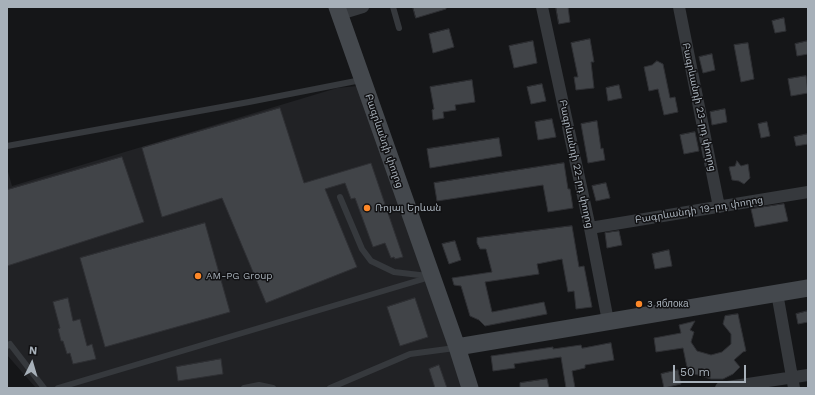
<!DOCTYPE html>
<html>
<head>
<meta charset="utf-8">
<style>
  body { margin:0 }
  #map { position:relative; width:815px; height:395px; overflow:hidden; background:#151618; font-family:"Work Sans",sans-serif }
  canvas { display:block }
  .frame { position:absolute; inset:0; border:8px solid #a7b0b9; pointer-events:none }
  .north { position:absolute; left:12px; top:343px; width:40px; height:40px; -webkit-text-stroke:3px #111113; paint-order:stroke; rotate:5deg; font-size:11px; font-weight:700; line-height:16px; text-align:center; color:#a7b0b9 }
  .north::after { content:''; display:block; margin:auto; width:14px; height:18px; background:#a7b0b9; clip-path:polygon(50% 0,100% 100%,50% 72%,0 100%) }
  .scale { position:absolute; left:673px; top:365px; width:73px; height:18px; box-sizing:border-box; border:2px solid #a7b0b9; border-top:0; padding-left:5px; font-size:12px; line-height:14px; white-space:nowrap; color:#a7b0b9; -webkit-text-stroke:3px #111113; paint-order:stroke }
</style>
</head>
<body>
<div id="map">
<canvas width="815" height="395"></canvas>
<div class="frame"></div>
<div class="north">N</div>
<div class="scale">50 m</div>
</div>
<script>
const c = document.querySelector('canvas').getContext('2d');
c.lineJoin = 'round';
function fill(path, color) {
  c.fillStyle = color;
  c.fill(path, 'evenodd');
}
function stroke(path, color, width, dash) {
  c.strokeStyle = color;
  c.lineWidth = width;
  c.lineCap = dash ? 'butt' : 'round';
  c.setLineDash(dash || []);
  c.stroke(path);
}
function drawText(font, color, halo, rows, align = 'center') {
  c.font = font + ' "Work Sans","Noto Sans Armenian",sans-serif';
  c.lineWidth = 3;
  c.setLineDash([]);
  c.textBaseline = 'middle';
  c.strokeStyle = halo;
  c.fillStyle = color;
  for (const [text, x, y, turn = 0] of rows) {
    c.save();
    c.translate(x, y);
    c.rotate((+turn || 0) * Math.PI / 180);
    c.textAlign = isNaN(turn) ? turn : align;
    if (halo) c.strokeText(text, 0, 0);
    c.fillText(text, 0, 0);
    c.restore();
  }
}
const built = new Path2D(`
  M357 86 463 388H36L7 355V168L12 186 337 88Z`);
const building = new Path2D(`
  M413 7H446V9L416 18Z
  M556 7H568L570 22 559 24Z
  M784 18 786 31 775 33 772 21Z
  M449 29 454 47 433 53 429 34Z
  M590 39 594 62H591L594 88 576 90 574 77H578L571 43Z
  M533 41 537 63 514 68 509 46Z
  M808 41V54L797 56 795 44Z
  M748 43 754 79 741 82 734 45Z
  M712 54 715 70 703 73 699 57Z
  M657 61 663 64 670 98 675 97 678 112 664 115 658 89 649 91 644 67 652 65Z
  M806 76 808 93 791 96 788 79Z
  M472 80 475 102 455 105 456 110 443 112 444 118 433 120 432 110 434 109 430 87Z
  M542 84 546 101 531 104 527 87Z
  M619 85 622 98 608 101 606 88Z
  M280 108 304 183 371 163 403 257 395 259 394 257 391 258 385 243 373 247 355 198 351 199 345 183 325 189 357 267 266 303 222 198 162 217 142 148Z
  M725 109 727 122 712 125 710 112Z
  M552 119 556 137 538 140 535 122Z
  M597 121 601 149 603 148 605 160 588 163 581 124Z
  M767 122 770 136 761 138 758 124Z
  M695 132 699 151 684 154 680 135Z
  M808 134V144L796 146 794 137Z
  M499 138 502 156 430 168 427 149Z
  M122 157 144 222 7 266V190Z
  M737 161 741 166 748 164 750 178 744 184 739 181 732 180 729 167 735 166Z
  M564 163 568 189H570L573 208 548 212 543 185 437 201 434 183Z
  M606 183 610 198 596 201 592 186Z
  M784 204 788 221 755 227 751 209Z
  M205 223 230 312 105 347 80 258Z
  M572 226 579 267 584 266 592 307 576 309 574 291 568 292 562 259 537 264 539 274 485 282 492 312 544 302 547 314 485 326 479 320 470 316 461 286 454 285 452 278 492 272 486 249H480L477 243V238Z
  M619 231 622 245 607 248 605 233Z
  M455 241 461 260 449 264 442 244Z
  M669 250 672 266 655 269 652 254Z
  M68 298 73 321 80 319 87 346 92 344 96 359 73 364 70 353 67 354 63 341H61L58 329 60 328 53 302Z
  M415 298 428 337 400 346 387 307Z
  M808 311V322L798 324 796 314Z
  M738 314 746 351 743 352 734 360 740 367 733 374 723 379H711L688 372 683 348 656 352 654 338 681 333 679 325 695 321 690 330 694 332 691 342 697 351 711 355 722 352 731 344V334L723 324 725 316Z
  M611 343 614 360 585 365V368L572 371 575 388H566L561 357 514 364 515 368 493 371 491 356 553 347V349L581 345 582 348Z
  M221 359 223 374 178 381 176 367Z
  M439 365 447 388H435L429 369Z
  M678 370 681 384 664 388 661 374Z
  M547 379 549 388H520V383Z`);
const lane = new Path2D(`
  M393 7 399 28
  M7 146 249 102 361 80
  M340 197 362 249 371 261 394 272 428 276
  M7 346 10 344 44 388
  M58 388 430 277
  M244 388 259 385 273 388
  M330 388 410 354 455 348`);
const street = new Path2D(`
  M542 7 590 228 608 321
  M679 7 719 207
  M340 14 363 7
  M590 228 808 192
  M777 293 794 388
  M721 388 808 375`);
const secondary = new Path2D(`
  M337 7 457 347 470 388
  M457 347 808 288`);
const markers = [
  [367,208,4,"#fd8828"],
  [198,276,4,"#fd8828"],
  [639,304,4,"#fd8828"]
];
const streetNames = [
  ["Բագրևանդի 23-րդ փողոց",699,107,78],
  ["Բագրևանդի փողոց",384,141,71],
  ["Բագրևանդի 22-րդ փողոց",576,164,78],
  ["Բագրևանդի 19-րդ փողոց",699,210,-9]
];
const poiNames = [
  ["Ռոյալ Երևան",375,208],
  ["AM-PG Group",206,276],
  ["3 яблока",647,304]
];
fill(built, '#212225');
fill(building, '#414448');
stroke(building, '#2f3034', 1);
stroke(lane, '#36393d', 6);
stroke(street, '#36393d', 12);
stroke(secondary, '#44484d', 17);
for (const [x, y, r, color] of markers) {
  const dot = new Path2D();
  dot.arc(x, y, r, 0, 2 * Math.PI);
  c.fillStyle = color;
  c.fill(dot);
  stroke(dot, '#111113', 1.5);
}
drawText('10px', '#a7b0b9', '#111113', streetNames);
drawText('10px', '#a7b0b9', '#111113', poiNames, 'left');
</script>
</body>
</html>
